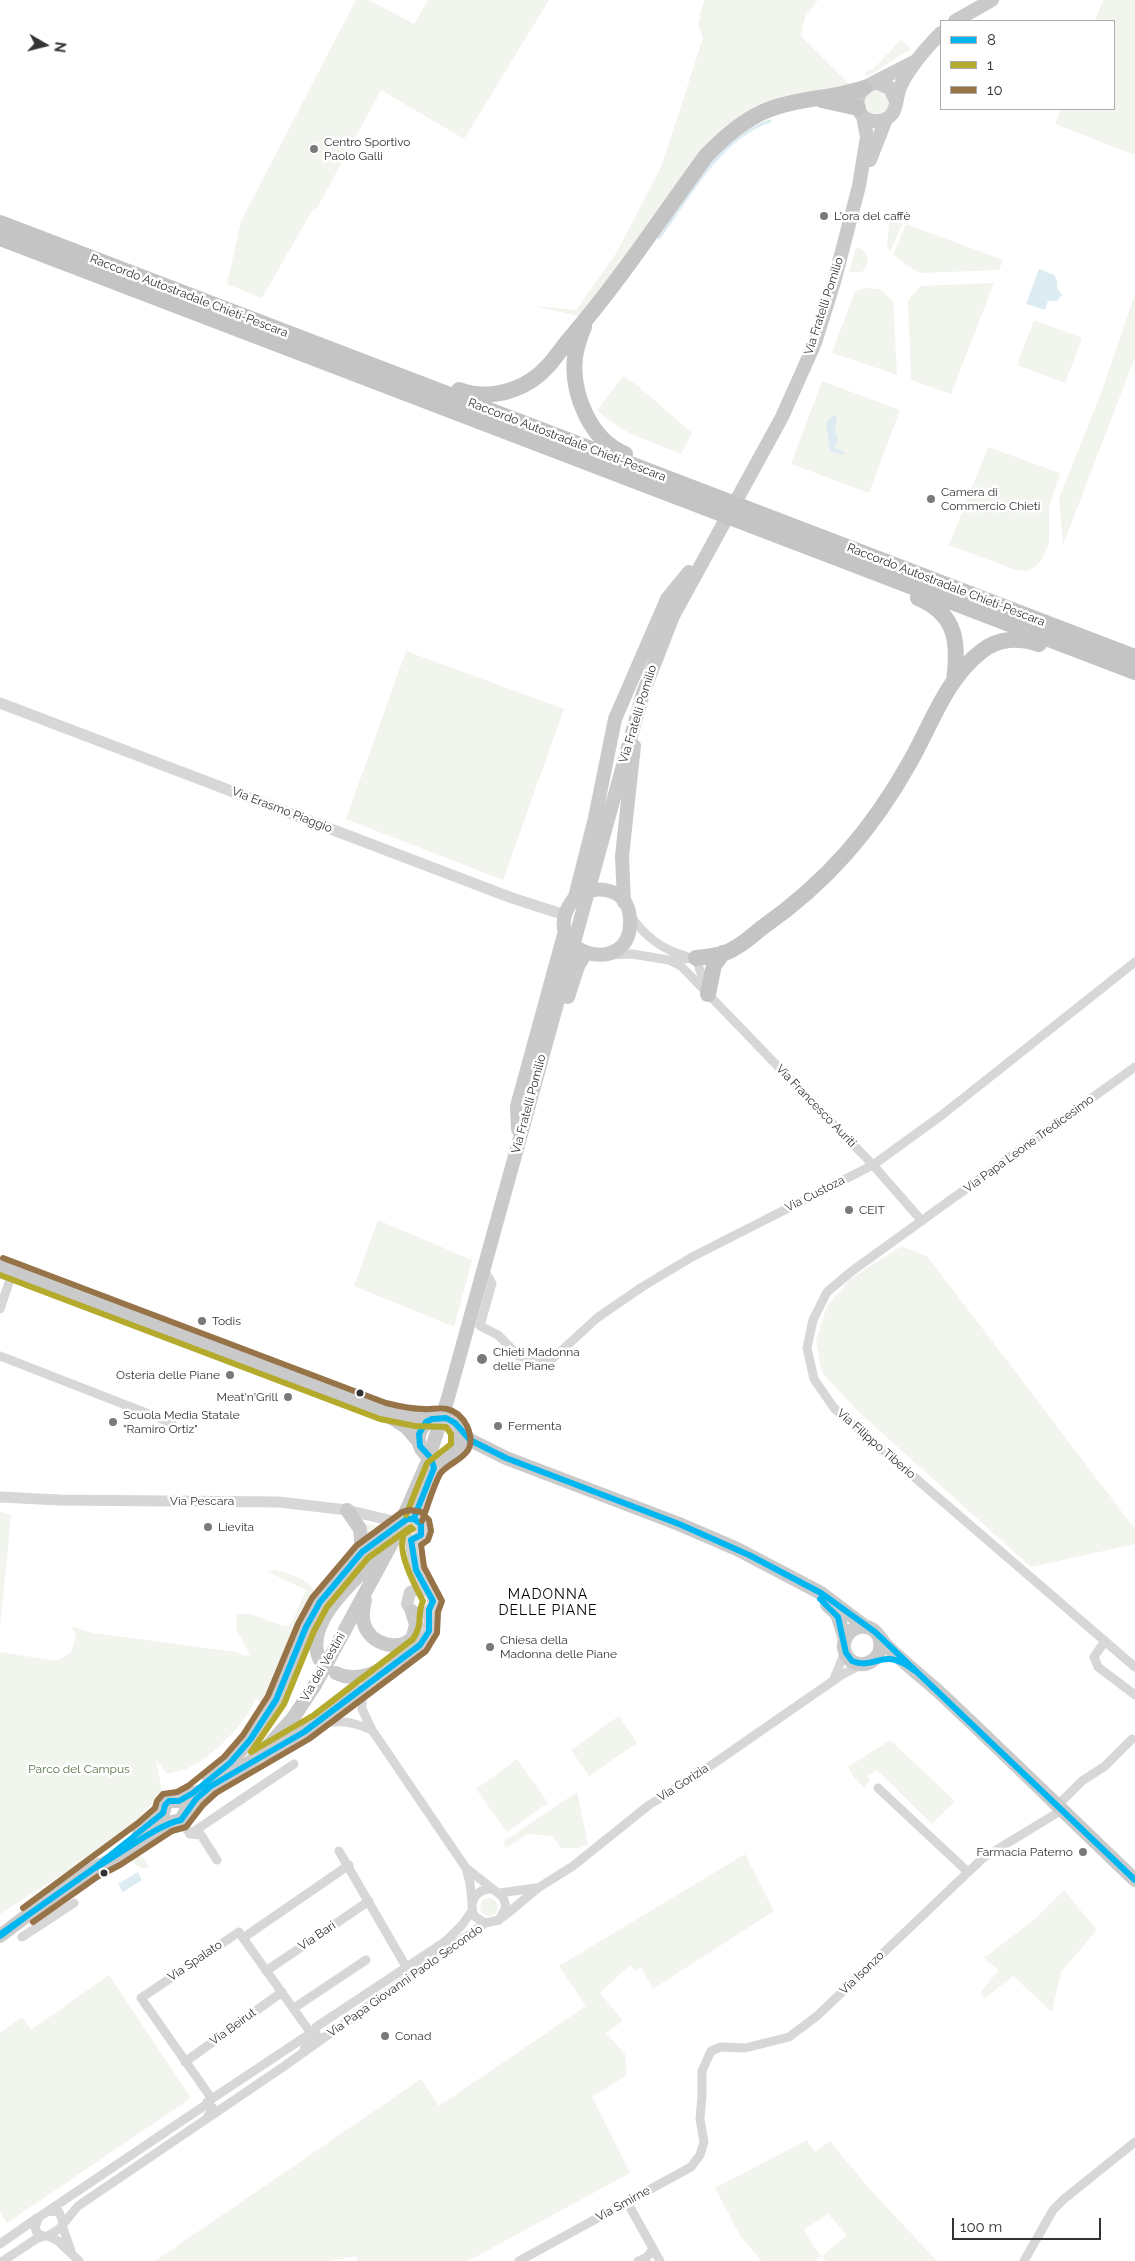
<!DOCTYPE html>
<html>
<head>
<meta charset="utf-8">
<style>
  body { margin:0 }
  #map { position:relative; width:1135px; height:2261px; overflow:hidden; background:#fff; font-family:Raleway,sans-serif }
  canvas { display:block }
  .legend { position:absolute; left:940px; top:20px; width:175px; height:90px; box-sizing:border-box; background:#fff; border:1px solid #adadad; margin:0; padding:6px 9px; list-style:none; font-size:15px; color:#333 }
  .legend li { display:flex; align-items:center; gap:10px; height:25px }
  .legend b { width:25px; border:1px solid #adadad }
  .north { position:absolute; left:20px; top:20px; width:50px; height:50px; -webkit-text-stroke:4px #fff; paint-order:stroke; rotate:98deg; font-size:14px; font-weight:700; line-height:20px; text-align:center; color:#333 }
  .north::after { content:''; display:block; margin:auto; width:18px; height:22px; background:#333; clip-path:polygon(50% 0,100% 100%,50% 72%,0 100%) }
  .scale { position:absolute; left:952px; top:2218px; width:149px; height:22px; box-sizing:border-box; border:2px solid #333; border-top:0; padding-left:6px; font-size:15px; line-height:18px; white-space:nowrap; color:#333; -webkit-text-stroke:4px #fff; paint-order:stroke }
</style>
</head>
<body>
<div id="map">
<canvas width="1135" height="2261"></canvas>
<ul class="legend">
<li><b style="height:6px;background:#00b6f0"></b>8</li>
<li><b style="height:6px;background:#b4ab2d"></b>1</li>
<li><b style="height:6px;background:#977348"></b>10</li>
</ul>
<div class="north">N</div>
<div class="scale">100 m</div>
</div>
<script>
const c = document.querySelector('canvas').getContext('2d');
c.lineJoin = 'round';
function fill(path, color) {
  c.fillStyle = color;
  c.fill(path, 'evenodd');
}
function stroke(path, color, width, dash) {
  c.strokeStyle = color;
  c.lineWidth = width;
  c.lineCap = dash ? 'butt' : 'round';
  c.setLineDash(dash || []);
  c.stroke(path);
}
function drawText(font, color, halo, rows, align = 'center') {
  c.font = font + ' Raleway,sans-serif';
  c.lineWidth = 5;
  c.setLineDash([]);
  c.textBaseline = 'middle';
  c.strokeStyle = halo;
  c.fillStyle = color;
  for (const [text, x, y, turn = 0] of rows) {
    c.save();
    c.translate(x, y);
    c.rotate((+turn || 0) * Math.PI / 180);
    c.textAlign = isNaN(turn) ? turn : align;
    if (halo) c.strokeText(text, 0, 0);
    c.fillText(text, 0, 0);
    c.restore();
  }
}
const green = new Path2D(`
  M356 0H369L414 24 428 0H549L464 139 381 90 317 208 313 209 262 298 227 284 241 221Z
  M704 0H818L805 17 801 36 849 84 784 96 754 107 723 128 695 160 583 317 533 306 576 310 617 252 661 167 703 38 698 24Z
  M1103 0H1135V155L1055 124 1061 109H1114V21H1095Z
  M901 40 911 49 868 76 865 74 869 69 872 70Z
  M865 103a12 12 0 1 1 24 0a12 12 0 1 1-24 0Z
  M890 218 903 223 890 252 887 246Z
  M906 224 1003 260 999 270 919 273 893 255Z
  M856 247C869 250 871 263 862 272H849Z
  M994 283 951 394 911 380 908 300 921 286Z
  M867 288 880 289 893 301 897 375 832 353 855 291Z
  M1135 295V357L1063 545 1059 498 1101 393Z
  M1034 320 1082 338 1065 383 1017 365Z
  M623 376 638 386 692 433 681 454C648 439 625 437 597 410Z
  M822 381 900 410 869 493 791 464Z
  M988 447 1060 473 1049 507V543L1042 559 1036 566 1028 571 1016 570 949 545Z
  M406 651 564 709 503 880 346 819Z
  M378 1220 472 1260 454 1327 354 1286Z
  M902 1246 928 1257 1135 1529V1544L1031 1567 861 1414 822 1373 816 1341 827 1306 851 1278Z
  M0 1512 11 1515 0 1628Z
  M363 1523 383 1527 367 1545Z
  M276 1570C293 1575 312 1579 317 1598L278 1690 248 1733V1728L261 1703 256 1697C248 1722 210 1760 186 1769 180 1771 173 1772 167 1774L156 1760 162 1791 126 1834 0 1914V1652L57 1661 71 1653 76 1635 71 1626 93 1633 236 1652 245 1656 250 1655 236 1629 237 1615C255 1609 272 1627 290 1626L306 1590 266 1571Z
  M619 1716 637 1743 589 1776 571 1750Z
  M890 1740 955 1801 932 1824 877 1770 868 1776 870 1780 864 1788 853 1776 848 1767Z
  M517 1759 548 1803 507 1832 476 1789Z
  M577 1792 588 1844 580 1848H561L553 1836 528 1834 506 1848 503 1842Z
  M139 1854 146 1861 149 1867 141 1868 130 1860Z
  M745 1854 774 1911 653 1989 641 1967 635 1971 630 1965 600 1993 623 2021 606 2033 625 2054 627 2075 592 2097 630 2173 468 2261H358L356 2256 329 2261H155L421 2079 439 2106 586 2006 559 1966Z
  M1064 1890 1097 1930 1061 1972 1052 2012 1013 1976 985 1998 980 1993 999 1970 984 1958 1034 1920Z
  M480 1907a9 9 0 1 1 18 0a9 9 0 1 1-18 0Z
  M109 1975 191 2098 7 2223 0 2212V2033L22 2017 31 2030Z
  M807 2140 815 2152 830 2141 866 2185 937 2261H826L822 2256 815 2261H762L741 2237 715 2188ZM828 2214 847 2235 822 2256 814 2247 804 2230Z`);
const water = new Path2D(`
  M1039 269 1054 275 1057 280V288L1062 295 1057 301H1048L1045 310 1026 304Z
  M832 416H837L835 430 838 440 834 447 844 452 843 455 830 451 826 423Z
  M138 1872 142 1880 123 1892 118 1884Z`);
const stream = new Path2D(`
  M659 238C689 197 719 138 770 121`);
const minor = new Path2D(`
  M630 915C645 936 660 949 686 956
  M611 955 632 954 669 960 696 958
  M696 958 706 989
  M669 960 681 966 873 1165 922 1221
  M1135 1067 852 1271 827 1292 813 1320 807 1348 814 1379 834 1408 1135 1667
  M483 1268 492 1283 480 1326 498 1335 519 1356 542 1363 550 1361 597 1318 642 1287 692 1257 873 1165 942 1115 1135 962
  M0 1309 13 1271
  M0 1356 172 1423
  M1105 1641 1094 1657 1098 1667 1135 1695
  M834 1679 845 1652
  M362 1691V1709L372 1730 466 1868 503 1897 506 1907 499 1920 485 1923 474 1916C468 1901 477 1888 493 1889
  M318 1724C341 1720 351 1721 372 1730
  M878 1788 968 1872
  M1057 1806 1082 1781 1105 1766 1132 1739
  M181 1820 190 1834 294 1764
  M190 1834 201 1835 217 1860
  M339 1851 408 1970
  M466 1868 470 1883 472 1902
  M500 1893 535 1888
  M503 1917 538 1888 573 1866 649 1805 700 1773 843 1674 863 1664
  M22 1937 74 1903
  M243 1938 310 2032
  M266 1971 369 1901
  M294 2008 366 1960
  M324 2038 315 2037 316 2027 446 1941 462 1925 472 1911
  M185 2062 282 1992
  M212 2099 141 1998 239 1932 243 1938 349 1865
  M207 2102 305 2037 309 2042 304 2049
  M627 2202 660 2261
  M48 2211 207 2104 213 2108 208 2116
  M63 2222 59 2212 48 2211 39 2217 35 2227 37 2233 43 2236H48L59 2229 78 2206 283 2067 485 1923
  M62 2225 71 2251
  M48 2236 58 2241 79 2261
  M0 2244 37 2218
  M3 2261 36 2239 45 2236
  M519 2261 691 2167 700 2155 704 2142 700 2119 702 2096V2071L711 2051 721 2047 745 2048 789 2037 817 2016 983 1858 1062 1810
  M638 2261 647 2257 653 2249
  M1024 2261 1053 2210 1064 2199 1135 2142`);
const tertiary = new Path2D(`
  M0 703 512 898 565 915
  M0 1497 59 1500 279 1502 347 1510 401 1523`);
const secondary = new Path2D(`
  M400 1529a11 11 0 1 1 22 0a11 11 0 1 1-22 0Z
  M414 1518 434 1468 440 1460
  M411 1540C412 1554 414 1567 420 1579 424 1586 432 1592 433 1599 435 1616 413 1618 407 1604L410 1592 422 1588 429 1592
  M409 1654C427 1640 431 1633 429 1610
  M362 1691 391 1668`);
const primary = new Path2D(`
  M955 21 992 0
  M873 83 914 62
  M896 101 890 88 877 83C849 86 853 124 878 121 884 121 888 119 892 114 898 106 896 94 901 85 911 65 926 48 941 33
  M870 160 886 119
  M575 897C596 883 629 888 630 919 634 982 530 953 575 897L595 818 615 719 667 599 689 572
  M624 902 622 856 634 746
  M568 997 578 966 586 953
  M518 1129 517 1106 565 931
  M0 1266 378 1409 406 1427 418 1441
  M387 1412C399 1415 411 1417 422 1418 431 1419 441 1415 449 1419 474 1432 456 1466 431 1458 414 1448 415 1429 432 1419
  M460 1431 470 1440 506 1458 679 1524 737 1549 821 1593 866 1627
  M347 1510 360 1529 362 1552
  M365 1600C363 1607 362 1616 364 1624 370 1644 399 1653 413 1637L416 1624 412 1612
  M827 1605 837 1614 845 1639
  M879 1637C888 1663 853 1675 845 1652 842 1645 845 1636 851 1631 857 1626 865 1625 872 1629 878 1633 882 1641 887 1646 903 1662 921 1676 938 1691 1004 1753 1069 1817 1135 1880
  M320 1660C301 1623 359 1576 383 1552
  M336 1673C364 1687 392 1662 416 1649
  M264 1754 290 1741 362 1691
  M209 1779C236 1758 262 1731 277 1698 290 1671 297 1641 312 1614 333 1579 366 1547 400 1526
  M139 1833 163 1813 165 1805 169 1801H179L193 1793 202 1791
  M93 1869 115 1858 168 1823 181 1820 186 1811 200 1795 259 1756 293 1718 315 1685 392 1543 427 1463 448 1398 643 693 673 616 782 417 815 343 834 282 859 186 867 137 863 116
  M0 1936 46 1901 99 1865`);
const motorway = new Path2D(`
  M822 100 858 108
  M0 223 1135 657
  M0 238 1135 672
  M584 327C580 336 577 346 575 357 571 393 590 440 625 454
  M459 390C482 399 511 394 532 380 550 368 558 352 572 336 621 279 662 216 706 156 723 138 741 122 763 112 794 98 832 99 864 88
  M918 598C957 614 959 643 954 681
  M696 958C704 957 713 956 722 954 737 949 751 937 763 927 827 882 872 830 910 762 931 725 947 677 982 651 998 638 1020 637 1039 644
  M708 994 714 965 723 953`);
const bus1 = new Path2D(`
  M414 1518 434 1468 431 1458 420 1446 419 1434 426 1422 432 1419 446 1418 455 1423 470 1440 506 1458 679 1524 749 1555 821 1593 875 1632 1135 1880
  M407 1519H414L421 1524V1535L411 1540 416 1570 433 1601 429 1610V1631L420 1645 304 1732 211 1786 196 1799 181 1820C154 1826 120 1855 93 1869L163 1813 165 1805 169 1801H179L193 1793 230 1763 250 1740 276 1700 306 1627 320 1602 362 1552Z
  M820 1599 838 1617 846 1653 852 1661C877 1671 882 1645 915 1671
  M28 1915 0 1936 2 1933Z
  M28 1915 93 1869
  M28 1915 93 1869`);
const bus2 = new Path2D(`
  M0 1275 380 1419 415 1426 446 1427 451 1434V1444L427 1463 406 1515
  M411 1527 413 1529 404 1534C396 1551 415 1586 423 1601 416 1617 424 1622 413 1639L314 1715 251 1752 284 1704 314 1631 327 1607 368 1558Z`);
const bus3 = new Path2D(`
  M3 1258 386 1403C398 1406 411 1409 424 1409 431 1410 439 1407 447 1409 456 1411 463 1418 467 1426 481 1458 450 1459 440 1474 432 1489 428 1506 422 1521
  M23 1908 138 1823 155 1808 157 1801 163 1794 177 1792 188 1786 224 1757 243 1735 268 1696 298 1624 312 1598 356 1546 402 1512 410 1510 421 1512 429 1520 431 1531 428 1540 421 1545 424 1567 442 1601 438 1612 437 1633 426 1651 309 1739 216 1793 203 1805 186 1827 172 1831 120 1865 97 1877 33 1922`);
const markers = [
  [314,149,5,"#7a7a7a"],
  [824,216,5,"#7a7a7a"],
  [931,499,5,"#7a7a7a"],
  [849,1210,5,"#7a7a7a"],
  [202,1321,5,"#7a7a7a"],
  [482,1359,6,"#7a7a7a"],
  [230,1375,5,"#7a7a7a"],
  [360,1393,4.5,"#333"],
  [288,1397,5,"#7a7a7a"],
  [113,1422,5,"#7a7a7a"],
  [498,1426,5,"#7a7a7a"],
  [208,1527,5,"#7a7a7a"],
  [490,1647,5,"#7a7a7a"],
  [1083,1852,5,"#7a7a7a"],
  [104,1873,4.5,"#333"],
  [385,2036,5,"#7a7a7a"]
];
const poiNames = [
  ["Centro Sportivo",324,142],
  ["Paolo Galli",324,156],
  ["L'ora del caffè",834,216],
  ["Camera di",941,492],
  ["Commercio Chieti",941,506],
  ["CEIT",859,1210],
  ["Todis",212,1321],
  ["Chieti Madonna",493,1352],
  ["delle Piane",493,1366],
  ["Osteria delle Piane",220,1375,"right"],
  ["Meat'n'Grill",278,1397,"right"],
  ["Scuola Media Statale",123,1415],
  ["\"Ramiro Ortiz\"",123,1429],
  ["Fermenta",508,1426],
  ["Lievita",218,1527],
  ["Chiesa della",500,1640],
  ["Madonna delle Piane",500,1654],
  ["Farmacia Paterno",1073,1852,"right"],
  ["Conad",395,2036]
];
const streetNames = [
  ["Raccordo Autostradale Chieti-Pescara",189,296,21],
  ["Via Fratelli Pomilio",824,306,-72],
  ["Raccordo Autostradale Chieti-Pescara",567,440,21],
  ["Raccordo Autostradale Chieti-Pescara",946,585,21],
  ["Via Fratelli Pomilio",638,714,-73],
  ["Via Erasmo Piaggio",282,810,21],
  ["Via Fratelli Pomilio",529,1104,-75],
  ["Via Francesco Auriti",816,1106,46],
  ["Via Papa Leone Tredicesimo",1029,1144,-36],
  ["Via Custoza",815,1194,-27],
  ["Via Filippo Tiberio",876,1444,41],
  ["Via Pescara",202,1501],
  ["Via dei Vestini",323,1667,-60],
  ["Via Gorizia",683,1783,-33],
  ["Via Bari",317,1936,-34],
  ["Via Spalato",195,1961,-34],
  ["Via Isonzo",862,1973,-44],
  ["Via Papa Giovanni Paolo Secondo",405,1981,-35],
  ["Via Beirut",233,2027,-36],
  ["Via Smirne",623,2204,-29]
];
const parkNames = [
  ["Parco del Campus",79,1769]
];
const neighbourhoodNames = [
  ["MADONNA",548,1595],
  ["DELLE PIANE",548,1611]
];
fill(green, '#f1f5ed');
fill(water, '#ddebf3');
stroke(stream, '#ddebf3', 3);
stroke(minor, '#d7d7d7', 9);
stroke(tertiary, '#d7d7d7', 11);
stroke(secondary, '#d0d0d0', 12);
stroke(primary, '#cacaca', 14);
stroke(motorway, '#c4c4c4', 16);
stroke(bus1, '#00b6f0', 6);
stroke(bus2, '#b4ab2d', 6);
stroke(bus3, '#977348', 6);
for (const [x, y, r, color] of markers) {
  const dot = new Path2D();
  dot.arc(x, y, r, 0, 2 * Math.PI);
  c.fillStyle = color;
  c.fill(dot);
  stroke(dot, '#fff', 2);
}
drawText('12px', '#333', '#fff', poiNames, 'left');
drawText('12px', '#333', '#fff', streetNames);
drawText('12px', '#56703f', '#fff', parkNames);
c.letterSpacing = '1px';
drawText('14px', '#000', '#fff', neighbourhoodNames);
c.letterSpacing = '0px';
</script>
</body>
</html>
